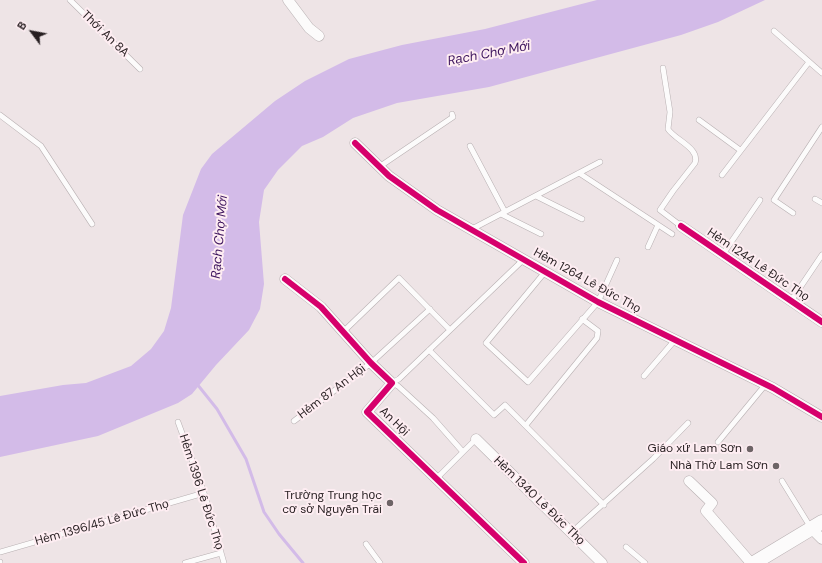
<!DOCTYPE html>
<html>
<head>
<meta charset="utf-8">
<style>
  body { margin:0 }
  #map { position:relative; width:822px; height:563px; overflow:hidden; background:#eee4e6; font-family:"DM Sans",sans-serif }
  canvas { display:block }
  .north { position:absolute; left:12px; top:12px; width:40px; height:40px; -webkit-text-stroke:3px #feedf2; paint-order:stroke; rotate:302deg; font-size:11px; font-weight:700; line-height:16px; text-align:center; color:#271f21 }
  .north::after { content:''; display:block; margin:auto; width:14px; height:18px; background:#271f21; clip-path:polygon(50% 0,100% 100%,50% 72%,0 100%) }
</style>
</head>
<body>
<div id="map">
<canvas width="822" height="563"></canvas>
<div class="north">B</div>
</div>
<script>
const c = document.querySelector('canvas').getContext('2d');
c.lineJoin = 'round';
function fill(path, color) {
  c.fillStyle = color;
  c.fill(path, 'evenodd');
}
function stroke(path, color, width, dash) {
  c.strokeStyle = color;
  c.lineWidth = width;
  c.lineCap = dash ? 'butt' : 'round';
  c.setLineDash(dash || []);
  c.stroke(path);
}
function drawText(font, color, halo, rows, align = 'center') {
  c.font = font + ' "DM Sans",sans-serif';
  c.lineWidth = 4;
  c.setLineDash([]);
  c.textBaseline = 'middle';
  c.strokeStyle = halo;
  c.fillStyle = color;
  for (const [text, x, y, turn = 0] of rows) {
    c.save();
    c.translate(x, y);
    c.rotate((+turn || 0) * Math.PI / 180);
    c.textAlign = isNaN(turn) ? turn : align;
    if (halo) c.strokeText(text, 0, 0);
    c.fillText(text, 0, 0);
    c.restore();
  }
}
const water = new Path2D(`
  M597 0H765L718 22 681 35 489 87 397 103 353 118 323 137 302 146 278 170 264 190 259 222 264 284 260 309 249 330 216 365 192 394 178 403 98 436 0 457V396L63 385 86 383 131 366 151 349 164 331 171 308 183 215 201 169 212 154 275 101 305 81 349 59 402 45 485 29Z`);
const stream = new Path2D(`
  M197 384 217 409 246 459 264 512 279 534 303 563`);
const lane = new Path2D(`
  M70 0 140 69
  M774 31 822 73
  M663 68 670 112 668 129C675 140 700 148 695 163L673 191 660 210 681 226
  M0 115 41 146 92 224
  M699 120 740 150
  M470 146 505 212
  M379 167 453 117 452 114
  M579 173 672 234
  M722 175 809 62
  M536 196 582 219
  M815 199 822 203
  M793 213 774 200 822 127
  M501 214 541 234
  M472 229 600 162
  M648 247 658 225
  M723 254 760 200
  M545 272 486 343 528 382 598 302 617 260
  M791 301 822 255
  M344 331 399 278 450 330
  M429 350 494 415 505 405 604 505
  M644 376 675 340
  M392 383 399 379 523 260
  M392 383 398 386 433 418 463 452
  M294 421 371 363 430 309
  M178 422 204 493 224 563
  M526 425 597 338 598 331 582 319
  M718 442 766 384
  M437 478 476 439
  M782 481 811 528
  M572 532 653 459 688 423
  M366 544 380 563
  M626 547 645 563
  M0 552 204 493
  M0 562V563
  M185 563 221 553`);
const street = new Path2D(`
  M288 0 309 28 319 36
  M355 143 389 176 437 210 598 302 773 388 822 417
  M681 226 822 322
  M285 279 321 307 371 363 392 383 367 412 524 563
  M476 439 602 563
  M689 481 712 503 706 511 751 563
  M811 528 822 539`);
const secondary = new Path2D(`
  M754 563 822 522`);
const cycleway = new Path2D(`
  M355 143 389 176 437 210 598 302 773 388 822 417
  M681 226 822 322
  M285 279 321 307 371 363 392 383 367 412 524 563`);
const markers = [
  [750,449,4,"#6d6466"],
  [776,466,4,"#6d6466"],
  [390,503,4,"#6d6466"]
];
const streetNames = [
  ["Thới An 8A",105,34,44],
  ["Hẻm 1244 Lê Đức Thọ",758,265,34],
  ["Hẻm 1264 Lê Đức Thọ",587,281,29],
  ["Hẻm 87 An Hội",332,392,-37],
  ["An Hội",394,422,44],
  ["Hẻm 1396 Lê Đức Thọ",201,492,72],
  ["Hẻm 1340 Lê Đức Thọ",539,501,44],
  ["Hẻm 1396/45 Lê Đức Thọ",102,523,-16]
];
const poiNames = [
  ["Giáo xứ Lam Sơn",742,449],
  ["Nhà Thờ Lam Sơn",768,466],
  ["Trường Trung học",382,496],
  ["cơ sở Nguyễn Trãi",382,510]
];
const waterNames = [
  ["Rạch Chợ Mới",489,54,-11],
  ["Rạch Chợ Mới",220,237,-85]
];
fill(water, '#d3bbe8');
stroke(stream, '#d3bbe8', 3);
stroke(lane, '#b7afb1', 6);
stroke(street, '#b7afb1', 11);
stroke(secondary, '#b7afb1', 15);
stroke(lane, '#fcfbfb', 5);
stroke(street, '#fcfbfb', 10);
stroke(secondary, '#fcfbfb', 14);
stroke(cycleway, '#d6006c', 6);
for (const [x, y, r, color] of markers) {
  const dot = new Path2D();
  dot.arc(x, y, r, 0, 2 * Math.PI);
  c.fillStyle = color;
  c.fill(dot);
  stroke(dot, '#feedf2', 1.5);
}
drawText('12px', '#271f21', '#feedf2', streetNames);
drawText('12px', '#271f21', '#feedf2', poiNames, 'right');
drawText('italic 13px', '#3e155e', '#feedf2', waterNames);
</script>
</body>
</html>
